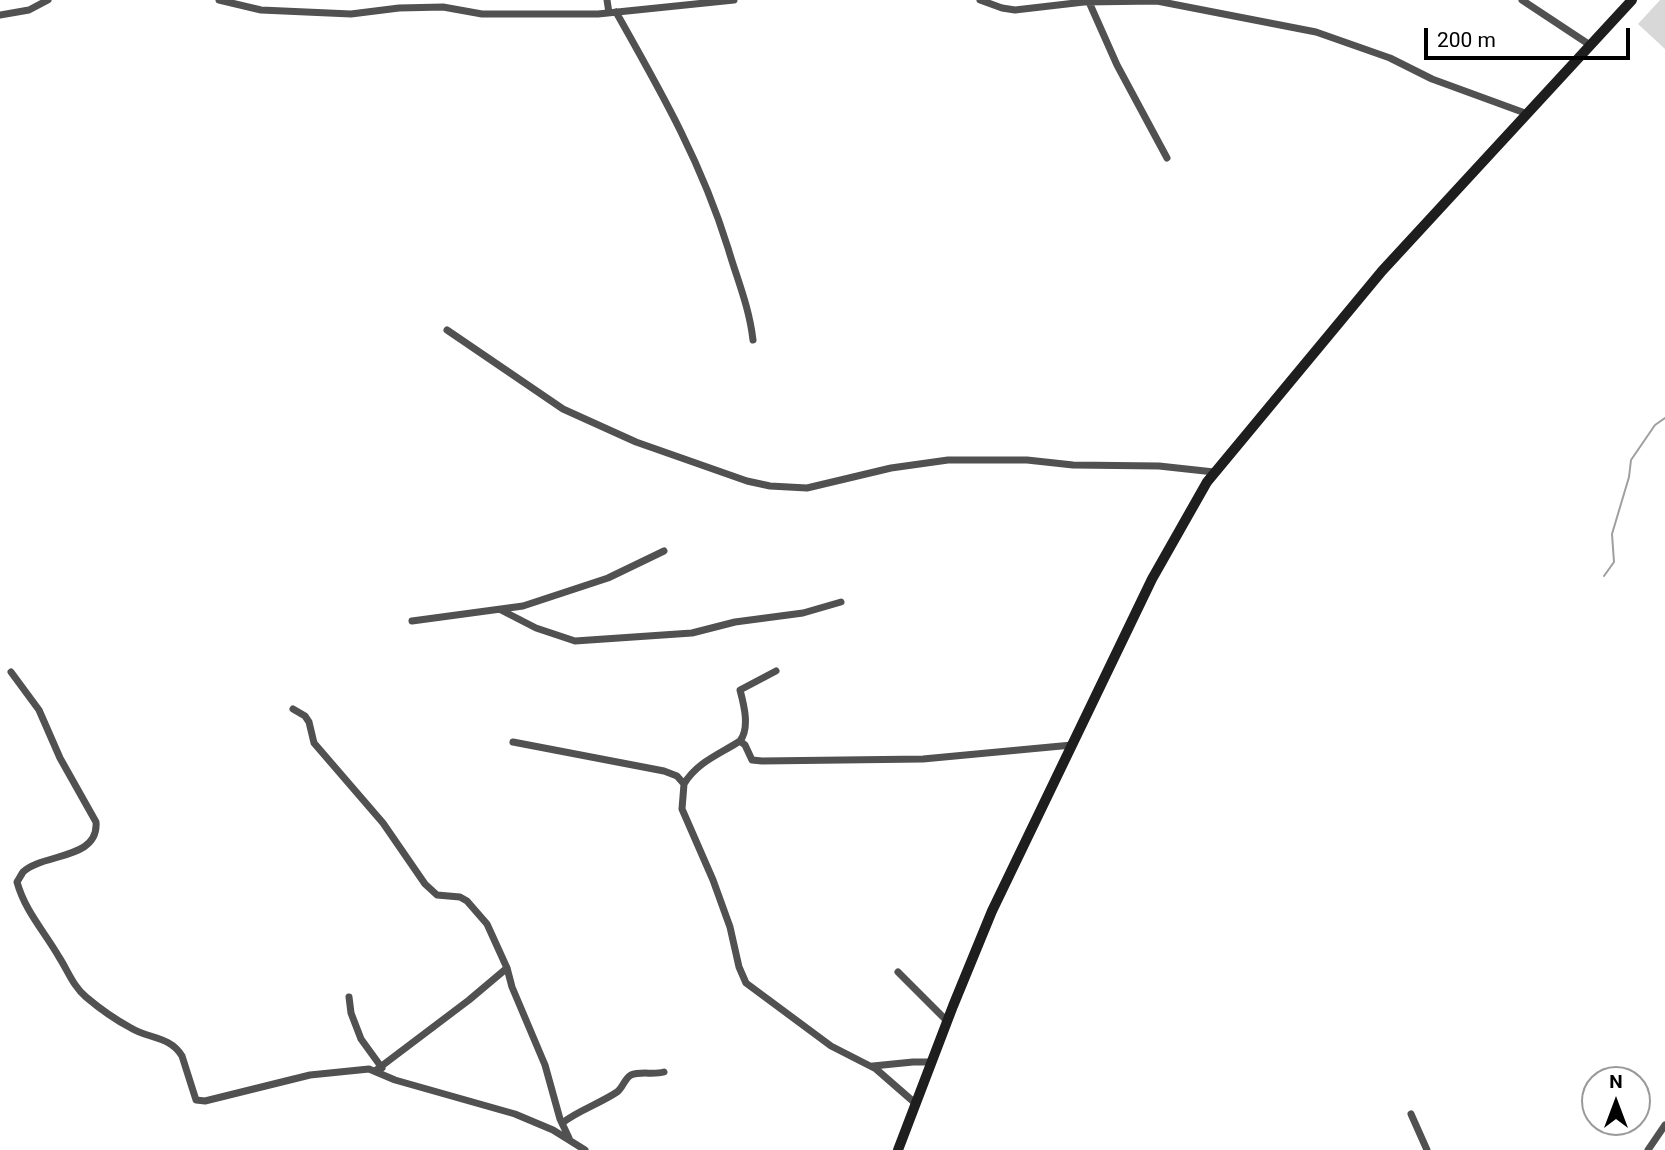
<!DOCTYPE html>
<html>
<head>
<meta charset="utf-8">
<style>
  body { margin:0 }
  #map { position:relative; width:1665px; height:1150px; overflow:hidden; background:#fff; font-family:Roboto,sans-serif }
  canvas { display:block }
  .north { position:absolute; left:1581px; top:1066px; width:70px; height:70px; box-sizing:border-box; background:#fff; border:2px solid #999; border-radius:50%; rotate:0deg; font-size:19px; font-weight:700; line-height:28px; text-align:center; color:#000 }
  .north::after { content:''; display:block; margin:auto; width:24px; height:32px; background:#000; clip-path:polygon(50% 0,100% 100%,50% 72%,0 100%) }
  .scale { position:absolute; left:1424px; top:28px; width:206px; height:32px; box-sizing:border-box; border:4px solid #000; border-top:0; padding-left:9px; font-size:21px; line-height:24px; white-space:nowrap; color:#000; -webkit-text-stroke:5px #fff; paint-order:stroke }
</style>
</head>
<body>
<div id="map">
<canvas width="1665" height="1150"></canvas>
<div class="north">N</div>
<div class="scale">200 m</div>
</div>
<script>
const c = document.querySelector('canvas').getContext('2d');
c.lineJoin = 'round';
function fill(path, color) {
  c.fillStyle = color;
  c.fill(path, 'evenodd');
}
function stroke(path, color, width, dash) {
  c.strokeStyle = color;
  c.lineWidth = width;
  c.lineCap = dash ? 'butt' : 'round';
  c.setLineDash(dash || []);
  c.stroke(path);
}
const green = new Path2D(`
  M1660 0H1665V49L1638 24Z`);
const stream = new Path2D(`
  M1604 576 1614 562 1612 534 1629 477 1631 460 1655 425 1665 418`);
const street = new Path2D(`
  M219 0 261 10 351 14 399 8 443 7 482 14H598L734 0
  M607 0 609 13
  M980 0 1002 8 1015 10 1084 2 1157 1 1316 32 1390 58 1432 79 1525 113
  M1522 0 1590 45
  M1089 2 1117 65 1167 158
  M616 12C660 90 701 161 728 248 737 279 749 306 753 340
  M0 15 29 10 48 0
  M447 330 563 409 636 442 747 481 770 486 807 488 891 468 948 460H1027L1073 465 1159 466 1214 472
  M501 610 536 628 575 641 692 633 735 622 803 613 841 602
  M412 621 523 606 608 578 664 551
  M11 672 39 710 60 758 96 822C99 860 43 853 23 872 21 875 19 879 17 882 25 911 44 931 59 957 68 971 73 986 86 997 99 1008 116 1020 131 1028 149 1039 170 1036 182 1056L196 1100 205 1101 310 1075 369 1069 395 1080 515 1114 553 1130 585 1150
  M293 709 305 716 309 722 314 743 383 823 425 884 437 895 460 897 467 901 487 924 507 968 512 987 545 1065 560 1119 569 1138
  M740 741C750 728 744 705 740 690L776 671
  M513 742 664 771 677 776 684 784 682 809 713 880 730 927 739 967 746 983 831 1046 876 1069 915 1103
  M684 784C697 762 720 754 740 741L745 745 752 760 762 761 923 759 1072 745
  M898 972 947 1021
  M349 997 351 1013 361 1039 382 1068
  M873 1066 913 1062H930
  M375 1071 469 1000 507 968
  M1411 1114 1427 1150
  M562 1123C579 1110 599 1104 617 1092 623 1088 624 1079 631 1075 640 1071 654 1075 664 1072
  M1648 1150 1665 1125`);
const secondary = new Path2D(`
  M898 1150 953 1006 992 911 1152 579 1207 482 1382 271 1632 0`);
fill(green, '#d8d8d8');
stroke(stream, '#9f9f9f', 2);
stroke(street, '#515151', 7);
stroke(secondary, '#1e1e1e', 10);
</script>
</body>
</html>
